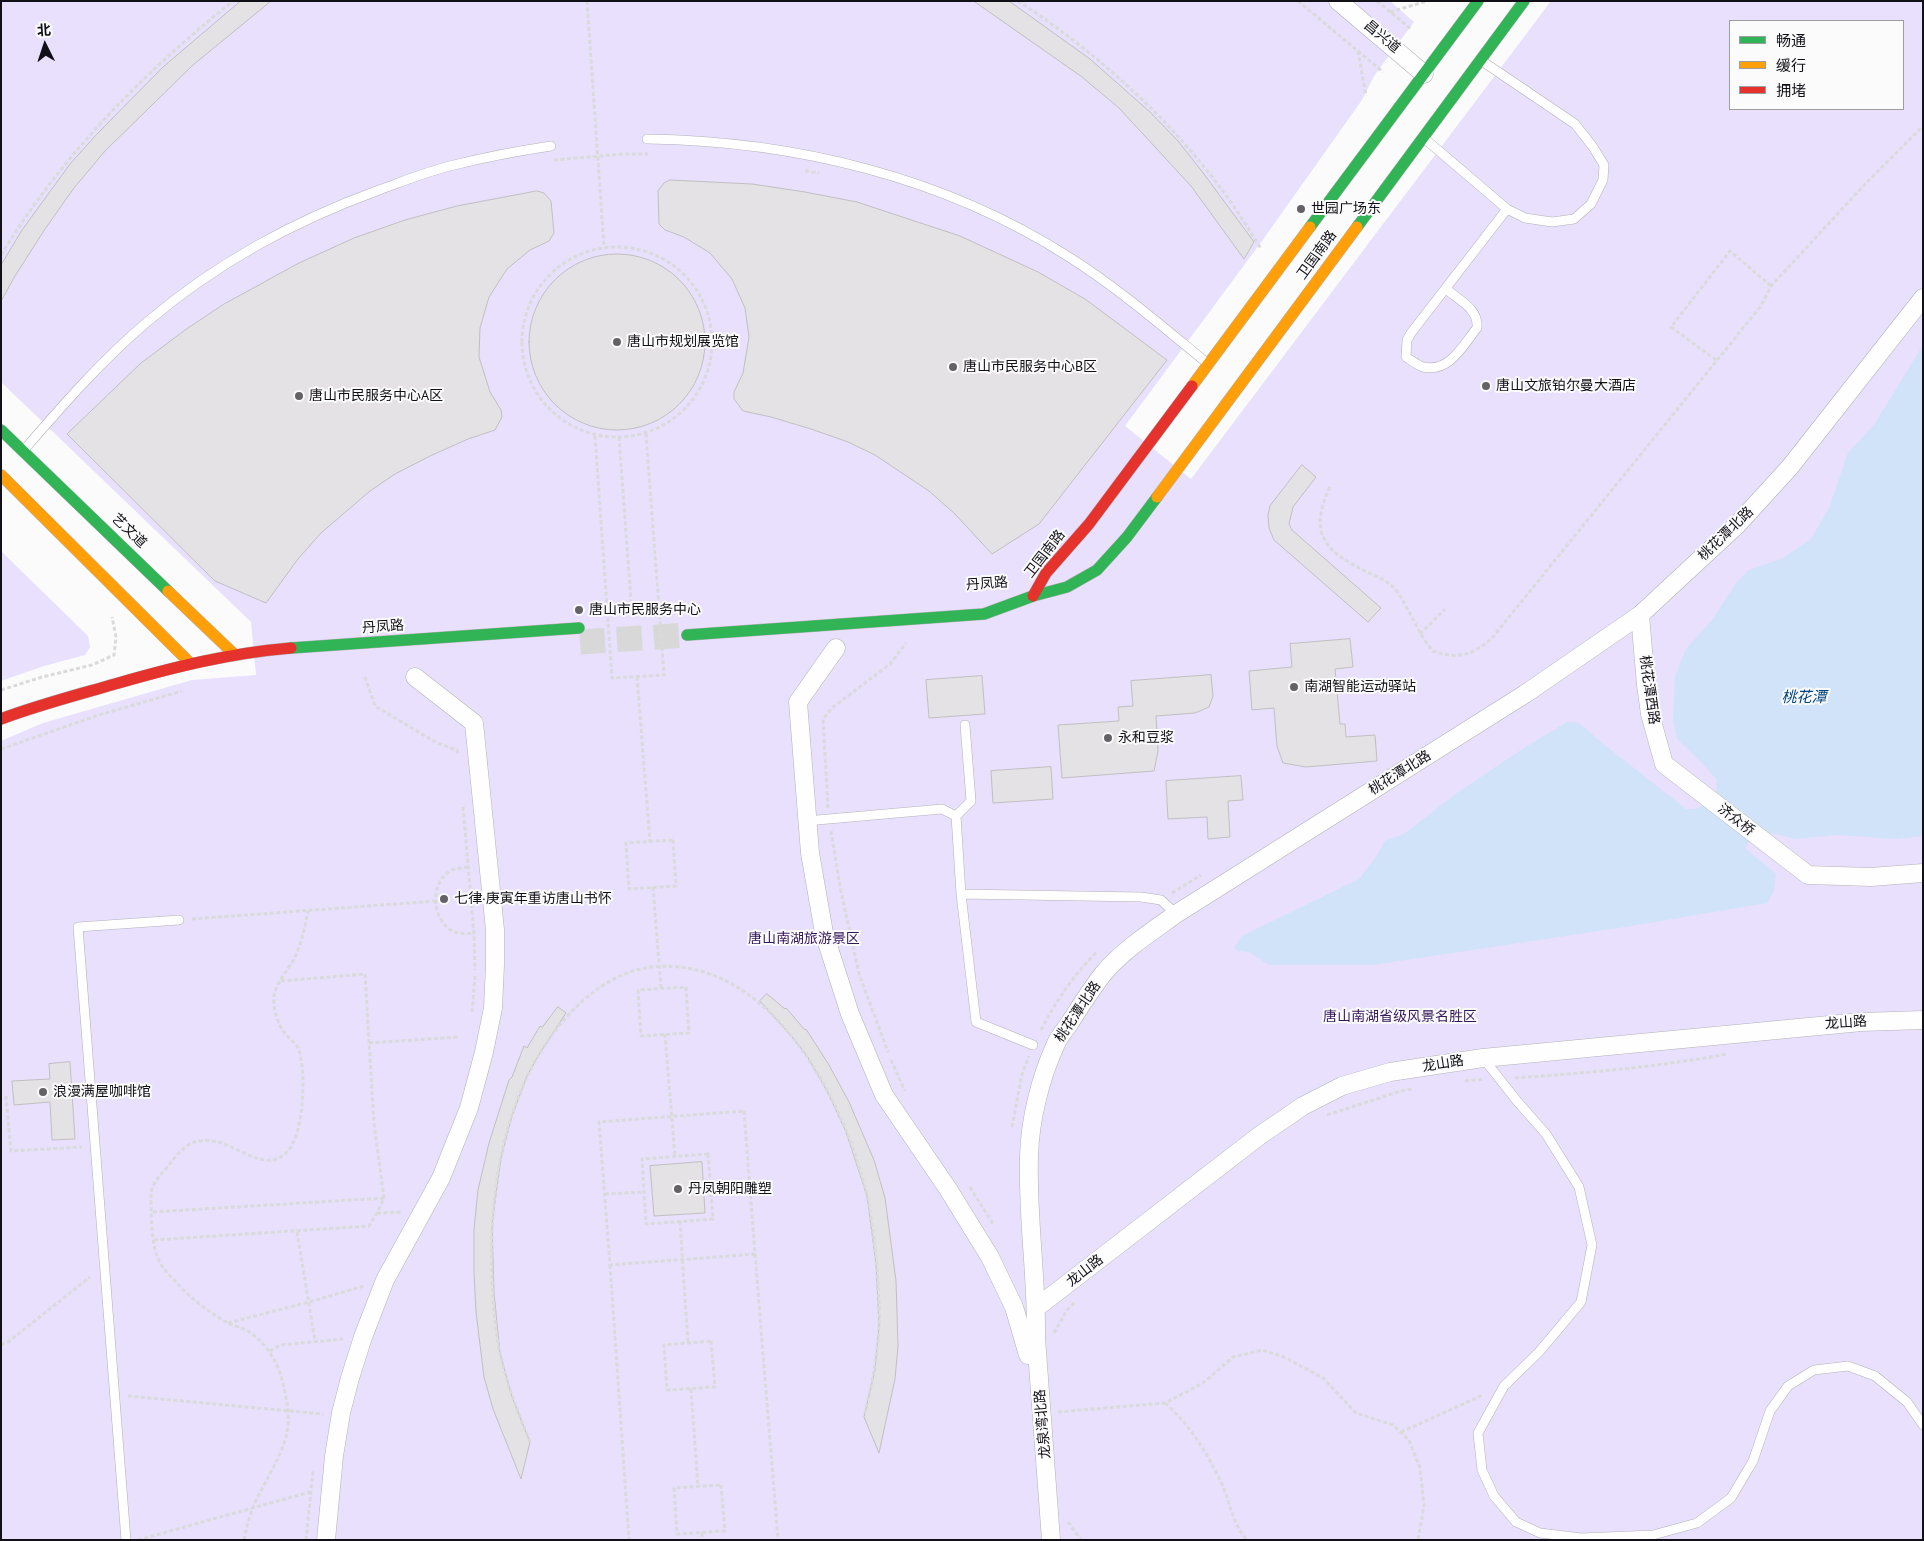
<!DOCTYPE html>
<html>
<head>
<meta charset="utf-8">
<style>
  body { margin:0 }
  #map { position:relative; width:1924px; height:1541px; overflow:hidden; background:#fbfbfb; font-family:"PT Sans","Noto Sans SC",sans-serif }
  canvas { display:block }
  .frame { position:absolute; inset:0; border:2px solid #121017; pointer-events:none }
  .legend { position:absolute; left:1729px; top:20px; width:175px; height:90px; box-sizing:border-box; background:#fbfbfb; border:1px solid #9e9da0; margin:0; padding:6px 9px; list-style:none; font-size:15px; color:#121017 }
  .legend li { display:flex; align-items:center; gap:10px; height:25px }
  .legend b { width:25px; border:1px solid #9e9da0 }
  .north { position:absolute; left:20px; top:20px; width:50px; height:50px; -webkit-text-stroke:4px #fbfbfb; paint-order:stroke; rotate:356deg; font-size:14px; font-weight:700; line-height:20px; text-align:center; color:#121017 }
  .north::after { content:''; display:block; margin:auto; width:18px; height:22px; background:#121017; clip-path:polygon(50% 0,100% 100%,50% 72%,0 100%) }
</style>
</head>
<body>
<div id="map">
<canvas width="1924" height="1541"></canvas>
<div class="frame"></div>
<ul class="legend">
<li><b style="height:6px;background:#30b455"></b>畅通</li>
<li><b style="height:6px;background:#ff9f0a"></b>缓行</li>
<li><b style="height:6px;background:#e5322d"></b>拥堵</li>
</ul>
<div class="north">北</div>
</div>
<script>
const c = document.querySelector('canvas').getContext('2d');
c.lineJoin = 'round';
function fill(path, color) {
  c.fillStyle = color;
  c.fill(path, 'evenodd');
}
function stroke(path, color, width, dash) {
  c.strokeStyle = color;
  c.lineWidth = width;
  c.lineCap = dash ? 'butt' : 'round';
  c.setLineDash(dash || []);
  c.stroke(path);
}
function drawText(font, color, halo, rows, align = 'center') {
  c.font = font + ' "PT Sans","Noto Sans SC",sans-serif';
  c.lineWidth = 4;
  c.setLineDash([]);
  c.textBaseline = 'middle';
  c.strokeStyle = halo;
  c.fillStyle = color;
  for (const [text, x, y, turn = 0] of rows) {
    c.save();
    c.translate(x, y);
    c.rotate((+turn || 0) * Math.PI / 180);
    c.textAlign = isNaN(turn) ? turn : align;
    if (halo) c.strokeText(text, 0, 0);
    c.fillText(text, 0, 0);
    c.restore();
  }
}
const green = new Path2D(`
  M1 1H1390L1414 22 1374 76 1362 100 1262 241 1125 426 1191 479 1551 1H1923V1540H1V741L43 723 192 680 256 675 251 622 1 382ZM1730 21H1903V109H1730Z
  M1 551 88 636 90 647 85 655 44 666 1 681Z`);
const water = new Path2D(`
  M1923 345V836L1897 839 1836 835 1796 839 1758 830 1745 848 1776 874 1774 891 1767 903 1625 927 1373 965H1269L1249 952 1238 951 1234 948 1242 936 1359 879 1376 857 1385 841 1404 834 1457 793 1524 748 1567 722 1579 723 1602 743 1686 809C1698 810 1709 805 1715 793 1717 790 1716 784 1717 780L1701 762 1677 739 1673 720 1675 676 1686 649 1713 619 1736 583 1749 570 1783 558 1811 539 1829 508 1848 453 1874 425Z`);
const building = new Path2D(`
  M241 1H271L193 65 105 151 74 188 45 229 15 276 1 301V265L22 230 70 164 96 135 163 67Z
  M974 1H1009L1090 59 1150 112 1178 141 1204 174 1254 242 1244 259 1191 186 1119 108 1082 77Z
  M670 180 752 184 805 192 857 202 960 236 1038 272 1085 299 1167 360 1039 524 992 554 955 514 929 491 875 455 848 442 811 429 771 417 743 411 734 399V392L743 373 749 337 745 308 732 279 710 253 684 237 665 230 659 224 658 191 664 183Z
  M537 191 544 193 551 201 554 233 549 241 530 250 507 269 489 297 480 328 479 357 490 392 501 410 502 417 495 430 468 439 430 456 395 474 370 491 321 533 298 559 266 603 215 581 67 434 141 363 185 330 224 304 299 263 354 238 405 220 457 206Z
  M529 342a88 88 0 1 1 176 0a88 88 0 1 1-176 0Z
  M1302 465 1316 477 1293 507 1289 524 1292 530 1381 608 1368 622 1274 540 1269 528 1268 515 1270 506Z
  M1350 639 1353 667 1335 669 1340 724H1345L1346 737 1375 735 1377 761 1306 767 1283 763 1277 746 1274 708 1252 710 1249 671 1292 667 1290 644Z
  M1211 675 1213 696 1209 707 1195 713 1156 716 1158 751 1154 771 1062 778 1058 725 1119 721 1118 707 1133 706 1131 681Z
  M982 676 985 714 929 718 926 680Z
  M1051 767 1053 799 993 803 991 771Z
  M1241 776 1243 800 1228 801 1230 837 1208 839 1207 817 1168 819 1166 781Z
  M767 994 785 1009 786 1008 805 1030 806 1029 829 1065 849 1102 874 1160 885 1198 896 1281 898 1346 895 1379 879 1453 864 1417 875 1370 879 1325 876 1264 867 1196 846 1132 828 1093 807 1056 793 1038 760 1001Z
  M558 1007 566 1013 538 1056 527 1076 512 1116 501 1158 492 1224 494 1293 500 1353 512 1397 530 1442 521 1479 493 1409 484 1377 476 1312 474 1272V1229L478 1190 489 1143 509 1080 512 1077 524 1046 527 1048 540 1026 542 1027Z
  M70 1062 75 1139 52 1140 50 1102 14 1105 12 1081 50 1079 49 1064Z
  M702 1162 705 1213 654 1216 650 1166Z`);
const secondaryTunnel = new Path2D(`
  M580 642 687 635`);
const path = new Path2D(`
  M587 1 604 247
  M1018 1C1099 54 1174 122 1230 201 1241 216 1251 233 1261 249
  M1298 1 1383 72
  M1377 1 1412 30
  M1390 12 1427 1
  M1358 51 1366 96
  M554 160 624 154H648
  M805 171 819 173
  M522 342a95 95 0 1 1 190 0a95 95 0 1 1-190 0Z
  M1 255C63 154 141 75 233 1
  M1716 360 1671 327 1730 251 1771 286
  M595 436 612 678 664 675 646 434
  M619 437 631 601
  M1330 487C1307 535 1326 552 1369 573 1378 577 1388 581 1395 589 1410 608 1417 633 1433 651 1458 660 1473 655 1492 638L1761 306 1771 286 1866 183 1923 126
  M1420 634 1445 609
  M365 677 375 706 437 743 457 750 458 753
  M637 677 650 842
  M1 690 42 677 92 665 114 655 116 637 112 617
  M1 749 99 715 182 691
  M463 807 474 934 475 970
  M828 808 823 719 832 708 890 664 906 643
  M831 831 840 887 859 974 888 1052
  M673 840 676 886 629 889 626 843Z
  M468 867C463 868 457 868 452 870 428 881 431 926 458 933 463 934 469 933 474 934
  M653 887 661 988
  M1172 893 1201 875
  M192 919 436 901
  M686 987 689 1033 641 1036 638 990Z
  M472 1012 475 976
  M1041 1030C1056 1001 1074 974 1097 952
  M665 1034 675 1156
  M369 1043 459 1037
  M891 1060 905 1091
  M1515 1078C1586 1073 1657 1067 1727 1054
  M1465 1081 1484 1079
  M6 1096 11 1151 82 1147
  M744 1111 755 1254 610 1265 599 1122Z
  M1327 1115 1401 1091 1412 1089
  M1012 1127 1022 1074 1029 1056
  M708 1154 713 1219 646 1224 642 1159Z
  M711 1187 750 1184
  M970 1187 993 1224
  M605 1194 644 1192
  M153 1212 384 1198
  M377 1213 402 1212
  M680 1221 688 1343
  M297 1232 315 1341
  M154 1240 369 1226 377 1213 384 1198 374 1124 365 974 281 981
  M755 1254 778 1540
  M610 1265 629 1540
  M228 1323 309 1302 364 1286
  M1054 1333 1067 1310 1074 1303
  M711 1341 715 1387 667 1390 664 1345Z
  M1 1345 8 1342 90 1277
  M270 1351 280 1345 343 1339
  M691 1389 698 1487
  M128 1396 323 1414
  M1165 1403C1191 1426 1207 1453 1222 1484 1231 1505 1232 1523 1247 1540
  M1058 1412 1165 1403 1203 1383 1233 1357 1262 1350 1284 1357 1323 1378 1356 1413 1393 1425 1409 1440 1420 1468 1424 1506 1418 1540
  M1401 1432 1483 1395
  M530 1442C515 1405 501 1370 496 1330 483 1223 495 1089 574 1009 595 988 621 971 651 967 769 954 845 1100 867 1196 874 1230 877 1267 879 1301 881 1341 873 1379 864 1417
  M721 1485 725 1531 677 1534 674 1488Z
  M1068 1522 1081 1540
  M702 1533V1540
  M138 1540 310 1492
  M244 1540C246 1529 249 1518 253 1507 263 1484 286 1451 288 1426 289 1413 287 1401 284 1388 279 1364 268 1343 246 1330 240 1327 232 1326 226 1322 209 1312 190 1298 177 1283 169 1275 161 1267 157 1256 151 1241 151 1210 151 1193 152 1183 163 1172 169 1165 175 1157 181 1149 190 1144 226 1126 260 1181 288 1151 304 1133 307 1070 298 1048 295 1042 288 1038 284 1032 277 1023 273 1008 274 996 276 982 290 968 296 955 302 941 305 926 308 911
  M306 1540 313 1471`);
const lane = new Path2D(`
  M647 139C795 141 944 177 1069 257 1118 288 1162 326 1207 363
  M1425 139 1507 209 1525 218 1552 222 1574 219 1591 204 1603 180 1604 165 1593 147 1575 124 1482 61
  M1446 289C1459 300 1479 309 1477 328 1463 345 1450 373 1423 367 1417 365 1411 360 1406 357L1407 340 1411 333 1507 209
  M23 451C62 406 101 361 147 322 218 262 292 222 379 190 404 181 428 171 454 165 486 157 518 151 551 146
  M956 816 961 894 976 1022 1033 1045
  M806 821 942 809 956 816 971 801 965 725
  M961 894 1141 897 1161 900 1176 914
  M1483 1058 1517 1101 1546 1134 1579 1187 1592 1245 1581 1302 1539 1352 1504 1386 1478 1433 1482 1470 1494 1496 1516 1522 1540 1533 1581 1538 1653 1535 1697 1523 1731 1498 1753 1461 1770 1411 1788 1386 1814 1370 1848 1366 1875 1376 1907 1402 1923 1425
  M126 1540 78 927 179 920`);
const street = new Path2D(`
  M1338 1 1424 74
  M1640 615 1646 685 1650 714 1664 764 1808 875 1871 877 1923 873
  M836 648 798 702 810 853 824 933 850 1014 884 1095 948 1189 990 1257 1014 1307 1028 1355
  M1036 1308 1259 1136 1303 1106 1342 1086 1390 1072 1483 1058 1861 1022 1923 1020
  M326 1540 334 1456 341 1413 350 1378 363 1337 385 1280 441 1178 469 1108 484 1052 493 1008 495 965V930L474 723 415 677
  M1051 1540 1036 1338C1037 1277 1027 1217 1029 1156 1030 1120 1040 1079 1055 1046 1058 1038 1064 1031 1069 1024 1080 1007 1091 989 1103 974 1123 950 1151 932 1176 914L1525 694 1640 615 1737 525 1790 467 1923 298`);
const fast = new Path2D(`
  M1310 227 1478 1
  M1357 227 1524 1
  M1 430 168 591
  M687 635 984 614 1033 596 1067 587 1097 570 1127 537 1157 497
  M291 648 579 628`);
const slow = new Path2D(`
  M1192 386 1310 227
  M1 475 190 663
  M1157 497 1357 227
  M168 591 235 655`);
const jam = new Path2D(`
  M1033 596 1046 573 1089 524 1192 386
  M1 719C38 705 77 695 115 684 174 667 230 653 291 648`);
const markers = [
  [1301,209,5,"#646267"],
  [617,342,5,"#646267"],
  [953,367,5,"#646267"],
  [1486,386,5,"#646267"],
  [299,396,5,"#646267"],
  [579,610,5,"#646267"],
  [1294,687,5,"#646267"],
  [1108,738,5,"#646267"],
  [444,899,5,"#646267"],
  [43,1092,5,"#646267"],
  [678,1189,5,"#646267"]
];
const streetNames = [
  ["昌兴道",1382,37,40],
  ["卫国南路",1317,255,-54],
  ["艺文道",129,531,44],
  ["桃花潭北路",1726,534,-44],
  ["卫国南路",1045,554,-52],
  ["丹凤路",987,584,-4],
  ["丹凤路",383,627,-4],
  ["桃花潭西路",1649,690,82],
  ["桃花潭北路",1400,773,-32],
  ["济众桥",1736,820,38],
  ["桃花潭北路",1078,1012,-56],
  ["龙山路",1846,1023,-4],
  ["龙山路",1443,1064,-9],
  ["龙山路",1085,1271,-38],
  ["龙泉湾北路",1043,1424,-95]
];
const poiNames = [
  ["世园广场东",1311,209],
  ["唐山市规划展览馆",627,342],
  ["唐山市民服务中心B区",963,367],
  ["唐山文旅铂尔曼大酒店",1496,386],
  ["唐山市民服务中心A区",309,396],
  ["唐山市民服务中心",589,610],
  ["南湖智能运动驿站",1304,687],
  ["永和豆浆",1118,738],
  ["七律·庚寅年重访唐山书怀",454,899],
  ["浪漫满屋咖啡馆",53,1092],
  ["丹凤朝阳雕塑",688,1189]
];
const parkNames = [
  ["唐山南湖旅游景区",804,939],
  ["唐山南湖省级风景名胜区",1400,1017]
];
const waterNames = [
  ["桃花潭",1804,698]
];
fill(green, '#e8e0fd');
fill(water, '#d1e3f8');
fill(building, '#e5e2e5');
stroke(building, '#c2bfc2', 1);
stroke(secondaryTunnel, '#d8d8d9', 25, [25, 12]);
stroke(lane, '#b2b1b5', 10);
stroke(street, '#b2b1b5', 19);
stroke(fast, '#b2b1b5', 12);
stroke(slow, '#b2b1b5', 12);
stroke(jam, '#b2b1b5', 12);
stroke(path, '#dadadb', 3, [4, 2.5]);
stroke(lane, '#fefefe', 9);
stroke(street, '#fefefe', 18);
stroke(fast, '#30b455', 11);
stroke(slow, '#ff9f0a', 11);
stroke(jam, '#e5322d', 11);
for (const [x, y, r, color] of markers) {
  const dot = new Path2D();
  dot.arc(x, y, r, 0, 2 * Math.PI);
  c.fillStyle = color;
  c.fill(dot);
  stroke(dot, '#fbfbfb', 2);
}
drawText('14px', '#121017', '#fbfbfb', streetNames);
drawText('14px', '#121017', '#fbfbfb', poiNames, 'left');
drawText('14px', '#33175b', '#fbfbfb', parkNames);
drawText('italic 15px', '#03447e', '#fbfbfb', waterNames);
</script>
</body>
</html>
